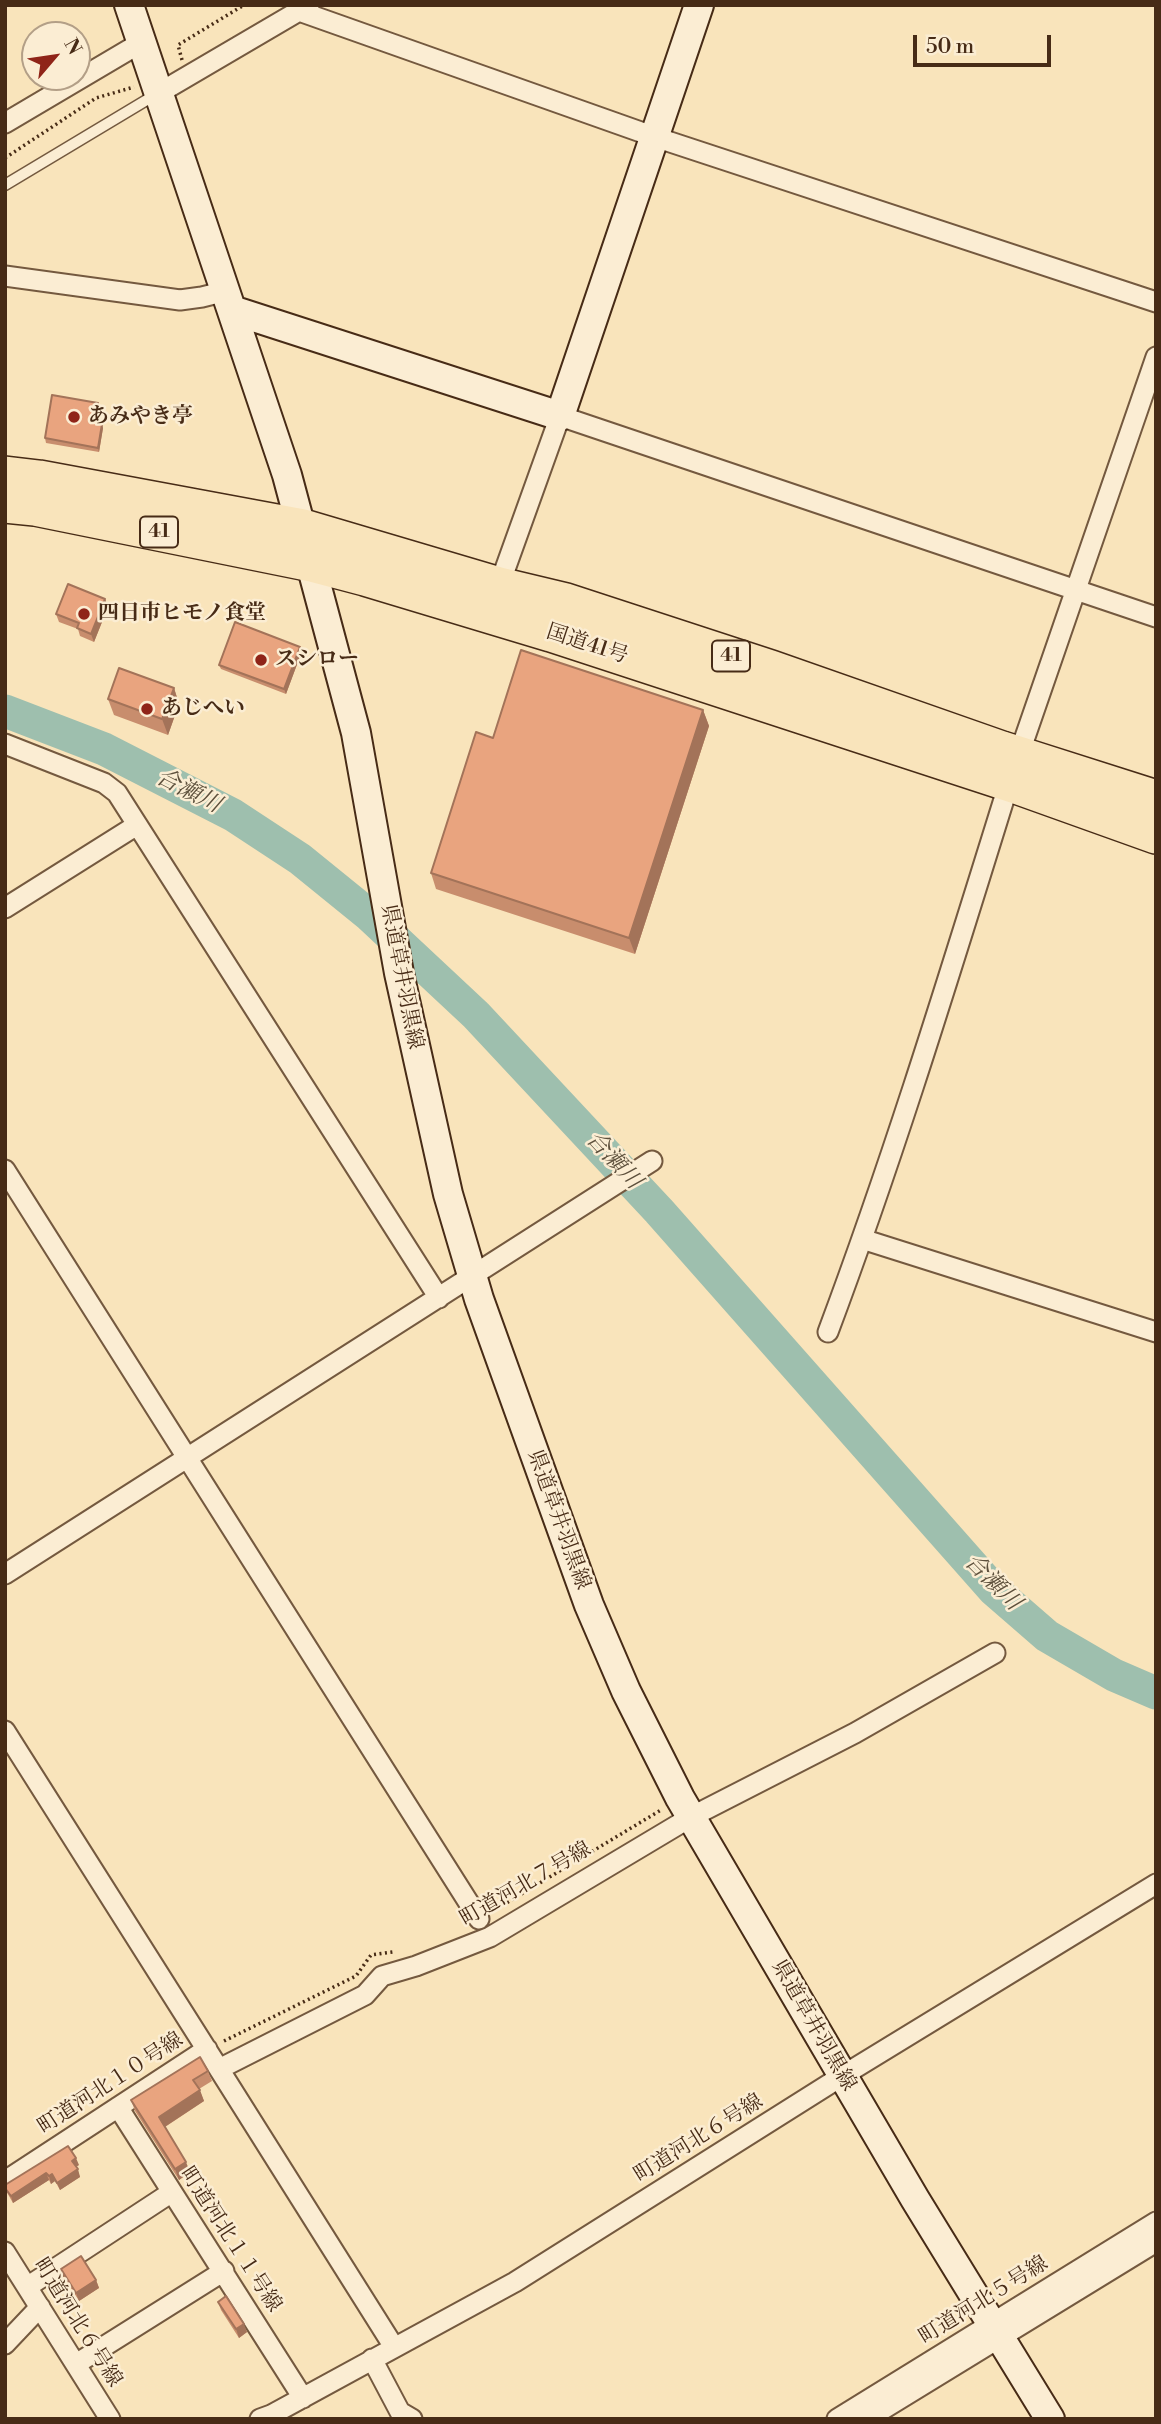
<!DOCTYPE html>
<html>
<head>
<meta charset="utf-8">
<style>
  body { margin:0 }
  #map { position:relative; width:1161px; height:2424px; overflow:hidden; background:#f9e4bb; font-family:"Libre Bodoni",serif }
  canvas { display:block }
  .frame { position:absolute; inset:0; border:7px solid #472b16; pointer-events:none }
  .north { position:absolute; left:21px; top:21px; width:70px; height:70px; box-sizing:border-box; background:#fbedd3; border:2px solid #b39f87; border-radius:50%; rotate:61deg; font-size:19px; font-weight:700; line-height:28px; text-align:center; color:#472b16 }
  .north::after { content:''; display:block; margin:auto; width:24px; height:32px; background:#8f2418; clip-path:polygon(50% 0,100% 100%,50% 72%,0 100%) }
  .scale { position:absolute; left:913px; top:35px; width:138px; height:32px; box-sizing:border-box; border:4px solid #472b16; border-top:0; padding-left:9px; font-size:21px; line-height:24px; white-space:nowrap; color:#472b16; -webkit-text-stroke:5px #fbedd3; paint-order:stroke }
</style>
</head>
<body>
<div id="map">
<canvas width="1161" height="2424"></canvas>
<div class="frame"></div>
<div class="north">N</div>
<div class="scale">50 m</div>
</div>
<script>
const c = document.querySelector('canvas').getContext('2d');
c.lineJoin = 'round';
function stroke(path, color, width, dash) {
  c.strokeStyle = color;
  c.lineWidth = width;
  c.lineCap = dash ? 'butt' : 'round';
  c.setLineDash(dash || []);
  c.stroke(path);
}
function fill(path, color) {
  c.fillStyle = color;
  c.fill(path, 'evenodd');
}
function drawText(font, color, halo, rows, align = 'center') {
  c.font = font + ' "Libre Bodoni","Noto Serif JP",serif';
  c.lineWidth = 5;
  c.setLineDash([]);
  c.textBaseline = 'middle';
  c.strokeStyle = halo;
  c.fillStyle = color;
  for (const [text, x, y, turn = 0] of rows) {
    c.save();
    c.translate(x, y);
    c.rotate((+turn || 0) * Math.PI / 180);
    c.textAlign = isNaN(turn) ? turn : align;
    if (halo) c.strokeText(text, 0, 0);
    c.fillText(text, 0, 0);
    c.restore();
  }
}
const river = new Path2D(`
  M5 711 104 749 233 815 300 859 369 915 476 1015 659 1211 994 1590 1047 1636 1114 1675 1156 1693`);
const path = new Path2D(`
  M182 60 178 45 244 5
  M5 158 96 98 134 87
  M493 1911 661 1810
  M224 2041 356 1976 371 1955 393 1952`);
const lane = new Path2D(`
  M5 185 155 95`);
const street = new Path2D(`
  M299 11 655 137 1156 302
  M159 93 309 5
  M5 123 142 42
  M5 276 180 300 202 297 226 291
  M499 586 560 416 1156 617
  M1024 740 1156 357
  M5 744 104 783 117 793 439 1298
  M5 908 137 825
  M5 1170 479 1919
  M862 1239 1156 1332
  M828 1332C894 1156 949 976 1005 796
  M5 1574 652 1161
  M5 1731 219 2069
  M118 2107 303 2398
  M5 2181 207 2049
  M5 2252 110 2419
  M27 2287 172 2192
  M5 2344 40 2307
  M394 2347 219 2069 365 1995 382 1976 416 1966 490 1937 691 1817 855 1733 995 1653
  M372 2359 400 2412 412 2419
  M76 2364 224 2271
  M260 2419 271 2415 515 2282 842 2076 1156 1884
  M837 2419 1156 2222
  M867 2419 1156 2242`);
const secondary = new Path2D(`
  M129 5 287 475 356 733 399 973 448 1194 479 1299 589 1605 626 1691 680 1798 915 2199 1050 2419
  M232 310 560 416 699 5`);
const highway = new Path2D(`
  M5 475 39 479 303 528 499 586 566 602 771 669 1002 750 1156 799
  M5 504 35 507 312 563 365 577 551 633 1019 786 1156 835`);
const wall = new Path2D(`
  M98 403 100 407 97 423 103 428 99 452 46 443 45 438Z
  M105 599 108 607 94 642 80 636 78 629 59 622 56 614Z
  M302 651 286 694 221 669 219 665Z
  M174 688 179 704 168 735 114 715 108 699Z
  M703 710 709 726 635 954 436 889 431 873 493 738Z
  M208 2071 212 2081 199 2089 204 2101 165 2127 190 2172 179 2180 135 2111 131 2100Z
  M79 2165 76 2167 80 2177 60 2190 55 2181 51 2184 49 2180 13 2203 5 2189V2185Z
  M61 2269 96 2280 99 2288 79 2301 64 2277Z
  M218 2302 247 2332 239 2338 221 2310Z`);
const shadedWall = new Path2D(`
  M98 403 100 407 96 426 95 422Z
  M102 424 103 428 99 452 98 448Z
  M105 599 108 607 94 642 91 634Z
  M300 647 302 651 286 694 284 689Z
  M174 688 179 704 168 735 162 719Z
  M703 710 709 726 635 954 629 938Z
  M200 2090 204 2101 163 2128 159 2117Z
  M76 2158 79 2165 74 2168 72 2161Z
  M186 2162 190 2172 179 2180 175 2169Z
  M78 2169 80 2177 60 2190 57 2183Z
  M46 2173 49 2180 13 2203 11 2196Z
  M52 2174 55 2181 51 2184 49 2176Z
  M96 2280 99 2288 79 2301 76 2293Z
  M244 2324 247 2332 239 2338 236 2329Z`);
const building = new Path2D(`
  M52 395 98 403 95 422 102 424 98 448 45 438Z
  M68 584 105 599 91 634 77 628 79 623 56 614Z
  M235 622 300 647 284 689 219 665Z
  M521 650 703 710 629 938 431 873 476 732 493 738Z
  M119 668 174 688 162 719 108 699Z
  M200 2057 208 2071 193 2080 200 2090 159 2117 186 2162 175 2169 131 2100Z
  M68 2146 76 2158 72 2161 78 2169 57 2183 52 2174 49 2176 46 2173 11 2196 5 2188V2185Z
  M81 2256 96 2280 76 2293 61 2269Z
  M226 2296 244 2324 236 2329 218 2302Z`);
const markers = [
  [74,417,7,"#8f2418"],
  [84,614,7,"#8f2418"],
  [261,660,7,"#8f2418"],
  [147,709,7,"#8f2418"]
];
const shields = [
  [159,532,38],
  [731,656,38]
];
const shieldNames = [
  ["41",159,532],
  ["41",731,656]
];
const poiNames = [
  ["あみやき亭",88,417],
  ["四日市ヒモノ食堂",98,614],
  ["スシロー",275,660],
  ["あじへい",161,709]
];
const streetNames = [
  ["国道41号",587,645,18],
  ["県道草井羽黒線",401,977,79],
  ["県道草井羽黒線",558,1520,70],
  ["町道河北７号線",526,1885,-30],
  ["県道草井羽黒線",813,2026,60],
  ["町道河北１０号線",111,2084,-33],
  ["町道河北６号線",699,2139,-32],
  ["町道河北１１号線",230,2240,57],
  ["町道河北５号線",984,2301,-32],
  ["町道河北６号線",77,2323,58]
];
const waterNames = [
  ["合瀬川",188,792,27],
  ["合瀬川",613,1161,47],
  ["合瀬川",992,1583,45]
];
stroke(river, '#9ebfae', 33);
stroke(lane, '#74593f', 13);
stroke(street, '#74593f', 23);
stroke(secondary, '#472b16', 32);
stroke(highway, '#472b16', 40);
stroke(path, '#472b16', 3.5, [2, 3.5]);
stroke(lane, '#fbedd3', 10);
stroke(street, '#fbedd3', 19);
stroke(secondary, '#fbedd3', 28);
stroke(highway, '#f9e4bb', 37);
fill(wall, '#c88d6d');
fill(shadedWall, '#a37359');
fill(building, '#e9a47f');
stroke(building, '#a37359', 2);
for (const [x, y, r, color] of markers) {
  const dot = new Path2D();
  dot.arc(x, y, r, 0, 2 * Math.PI);
  c.fillStyle = color;
  c.fill(dot);
  stroke(dot, '#fbedd3', 2.5);
}
for (const [x, y, w] of shields) {
  const box = new Path2D();
  box.roundRect(x - w / 2, y - 15.5, w, 31, 5);
  c.fillStyle = '#fbedd3';
  c.fill(box);
  stroke(box, '#472b16', 2);
}
drawText('bold 19px', '#472b16', null, shieldNames);
drawText('bold 21px', '#472b16', '#fbedd3', poiNames, 'left');
drawText('21px', '#472b16', '#fbedd3', streetNames);
drawText('italic 23px', '#5d503c', '#fbedd3', waterNames);
</script>
</body>
</html>
